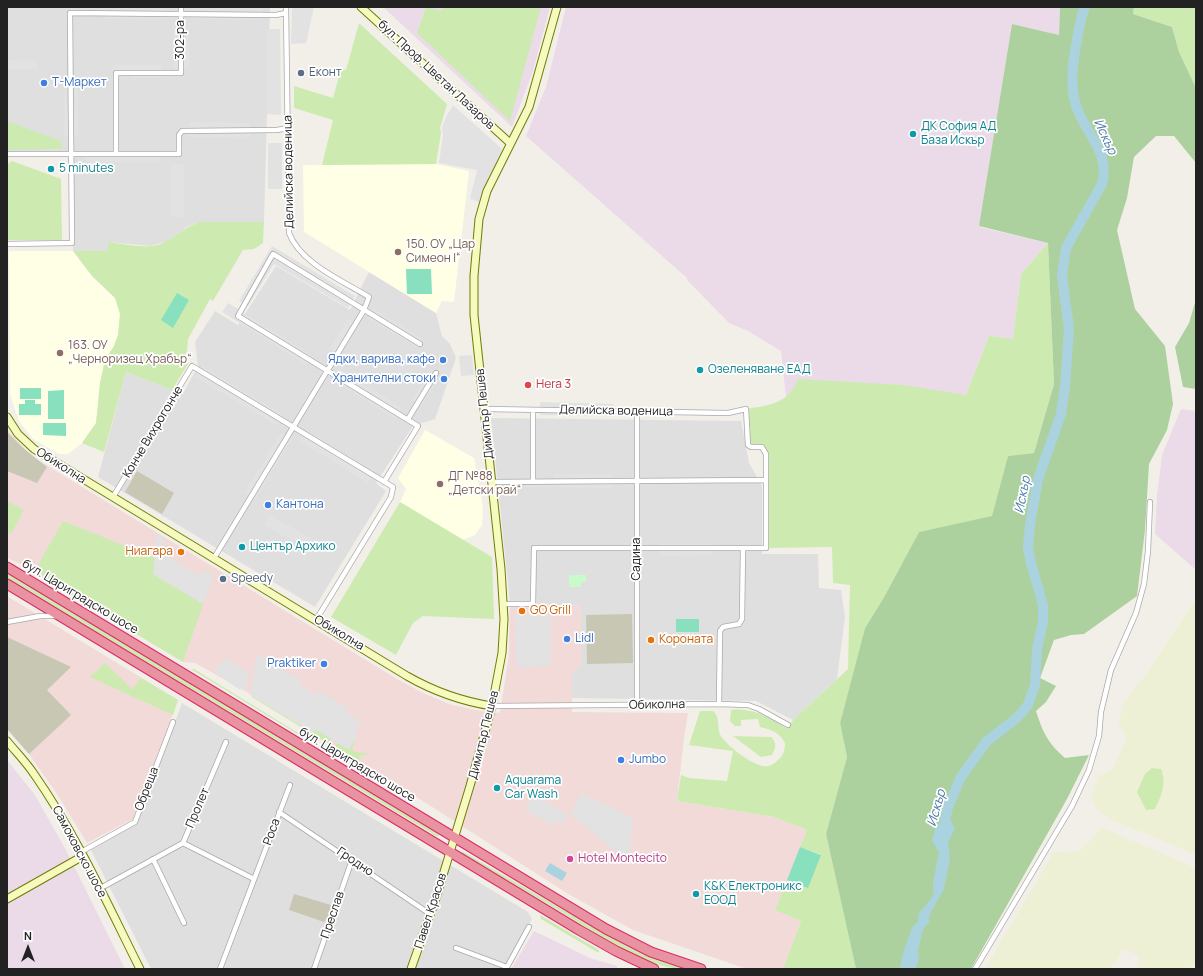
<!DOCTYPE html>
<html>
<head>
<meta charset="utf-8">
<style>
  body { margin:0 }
  #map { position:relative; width:1203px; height:976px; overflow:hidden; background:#f2efe9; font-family:Manrope,sans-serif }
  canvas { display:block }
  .frame { position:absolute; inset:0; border:8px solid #222; pointer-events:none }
  .north { position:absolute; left:8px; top:928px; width:40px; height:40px; -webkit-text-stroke:3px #fff; paint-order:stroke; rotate:0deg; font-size:11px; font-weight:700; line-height:16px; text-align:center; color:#222 }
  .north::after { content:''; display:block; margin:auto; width:14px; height:18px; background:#222; clip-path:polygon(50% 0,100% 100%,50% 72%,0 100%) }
</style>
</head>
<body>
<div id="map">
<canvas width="1203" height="976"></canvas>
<div class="frame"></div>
<div class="north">N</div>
</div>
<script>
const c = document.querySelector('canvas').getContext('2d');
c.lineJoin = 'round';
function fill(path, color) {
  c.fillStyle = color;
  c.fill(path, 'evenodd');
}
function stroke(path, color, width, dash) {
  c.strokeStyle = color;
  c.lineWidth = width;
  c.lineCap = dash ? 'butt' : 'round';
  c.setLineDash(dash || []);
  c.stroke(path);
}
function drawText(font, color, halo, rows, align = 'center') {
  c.font = font + ' Manrope,sans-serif';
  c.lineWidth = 3.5;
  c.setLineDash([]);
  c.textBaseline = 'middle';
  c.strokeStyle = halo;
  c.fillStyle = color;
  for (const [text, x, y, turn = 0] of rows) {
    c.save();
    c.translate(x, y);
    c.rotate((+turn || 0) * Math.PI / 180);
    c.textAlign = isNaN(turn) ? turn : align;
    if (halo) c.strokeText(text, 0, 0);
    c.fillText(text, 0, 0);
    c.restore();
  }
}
const residential = new Path2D(`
  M7 7H270L264 222H199L187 227 166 242 150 246 109 242 108 251H73V152H7Z
  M276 266 350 310 369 272 436 313 442 336 450 344 456 358 435 419 413 426 376 483 386 491 315 607 98 477 126 372 183 394 198 366 195 342 215 311 238 325Z
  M491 418 741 421 749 463 762 486V554H818L819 588 841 590 845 617 837 679 793 720 756 701 571 698V675L581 606 510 603Z
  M182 703 528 912 532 919 504 969H151L91 850 138 822Z`);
const commercial = new Path2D(`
  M7 430 33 457 397 679 425 694 452 705 481 711 500 713 509 655 510 603 581 606V665L572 674V712L688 713 684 738 677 801 774 817 807 830 776 910 801 921 783 969 744 968 633 930 570 895 393 782 245 691 195 663 183 662 43 578 35 570 11 560 7 557Z
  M7 596 178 700 133 819 87 843 57 794 29 754 7 729Z`);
const industrial = new Path2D(`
  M383 7H550L533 71 512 127Z
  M566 7H1060L1059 35 1012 24 979 227 1048 243 1021 274 1013 340 989 336 966 395 787 406 781 351 748 331 729 323 687 280V278L526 136 546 87Z
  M1181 409 1196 411V570L1155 534 1157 496 1162 455Z
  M7 760 35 795 67 852 125 969H7Z
  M534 931 590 958 617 966V969H511Z`);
const education = new Path2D(`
  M436 164 469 171 454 302 442 301 436 313 304 232 303 165Z
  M9 251H73L92 276 115 298 120 314 118 335 114 346 105 360 100 383 96 423 82 443 68 454H59L33 439 19 421 10 394Z
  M425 430 474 458 483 507 482 525 475 535 463 540 400 502 406 489 398 478Z`);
const construction = new Path2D(`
  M7 432 23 448 47 467 37 483 7 471Z
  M137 471 174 493 162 514 125 492Z
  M632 614 633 663 587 664 586 615Z
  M7 637 71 667 47 690 71 715 29 754 7 729Z
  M294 894 331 905V912L324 922 289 910Z`);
const farmland = new Path2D(`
  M1196 599V855L1108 818 1096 809 1091 798 1098 776 1111 771 1127 738 1118 725 1123 703 1147 673Z
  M1101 827 1196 868V960L1190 969H1137L1139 956 1124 949 1111 969H985L1054 852 1080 851Z`);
const grass = new Path2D(`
  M426 7 442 11 444 7H541L510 121 417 33Z
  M1134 7H1196V88L1179 52 1172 27 1133 14Z
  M359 23 447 104 440 128 441 133 436 164 322 165 333 120 294 108V86L333 98 341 69 346 70Z
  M7 121 61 141 62 149 7 150Z
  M12 161 61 179 62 240H8V164Z
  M199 222H264L263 243 254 249 243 250 213 301 210 299 188 339 187 351 182 360 188 364 172 390 126 372 104 452 82 443 96 423 100 383 105 360 114 346 118 335 120 314 115 298 92 276 73 251H108V242C126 244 151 251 167 241 178 234 187 227 199 222Z
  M1048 243 1054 384 1034 453 1008 456 992 517 919 532 883 599 865 628 840 723 847 757 826 834 856 969H783L801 921 775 910 787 880 808 887 820 854 800 847 807 830 774 817 677 801 681 775 689 778 727 781 733 751 689 745 700 711H713C721 717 716 729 721 736 727 746 751 764 763 766 768 767 773 765 777 761 783 756 785 751 785 743 779 732 772 730 760 727L758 719 741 720V726H735L730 721 731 710C753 707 771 718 787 729L793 720 848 669 850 585 833 583 832 547 766 548V454L762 448 748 445 746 409C770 405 788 404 798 379L903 385 966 395 989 336 1013 339 1021 274Z
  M7 501 24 510 11 534 7 532Z
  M400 502 492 557 494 619 423 616 413 623 396 655 331 617Z
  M63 521 155 558 153 574 203 604 183 662 43 578 35 570Z
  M7 573 68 609 439 834 438 837 7 578Z
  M105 663 132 689 141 678 178 700 173 715 90 677Z
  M191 669H194L329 752H327Z
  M250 692 251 695 312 732 315 729 330 738V741L327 743 252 697Z
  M733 736 771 737C777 743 776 748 772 755L761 757Z
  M354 738 355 739 352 750 355 752 367 753 370 756 364 754 360 756 359 765 362 769 367 770 371 776 337 754 335 748 337 743 349 749Z
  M1152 768 1161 769C1167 784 1161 796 1155 809L1146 810 1137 792 1145 774Z
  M462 851 610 937 637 951 683 969C646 969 594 932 563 913 529 893 495 873 461 853Z
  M540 915 599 950V952H597L541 919Z`);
const forest = new Path2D(`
  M1060 7H1134L1133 14 1172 27 1179 52 1196 88V208V163L1174 136H1156L1134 157 1127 198 1117 230 1135 309 1165 346 1173 404 1167 430 1149 464 1145 530 1137 596 1084 634 1071 635 1054 640 1040 678 1056 686 1046 702 1036 711C1043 733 1048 743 1065 758L1089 755 1067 799 971 969H856L826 834 847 757 840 723 865 628 883 599 919 532 992 516 1008 456 1034 453 1054 384 1048 243 979 226 1012 24 1059 35Z
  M1196 299V389L1183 387 1175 347 1189 323Z`);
const park = new Path2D(`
  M569 575H586V582H581V587H569Z`);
const pitch = new Path2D(`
  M406 269H431L432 294H407Z
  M177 293 189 300 173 328 161 320Z
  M20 388H41V399H20Z
  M64 390V419H48V391Z
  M25 400H35V404H41V415H19V404H25Z
  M43 423H66V436L43 435Z
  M676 619H699V632H676Z
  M800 847 821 855 808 888 787 880Z`);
const parking = new Path2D(`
  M292 7H314L306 43 291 44Z
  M81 8 166 9V20L105 19V12H81Z
  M191 8H262V20L191 19Z
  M189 26V68H174V27Z
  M266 29H280L281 115 267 114Z
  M7 60 37 61V69H7Z
  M113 65H161V78H132L131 71H113Z
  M65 80H78V136H64Z
  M453 105 502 149 480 202 470 199 477 170 439 163 443 135 442 128 445 119Z
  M189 122 251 123 250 138 189 137Z
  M268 143H282V189H268Z
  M161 156V162H86V157Z
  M171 164H184V217H171Z
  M272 246 355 296 348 308 274 264 248 306 239 301Z
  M228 303 312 355 306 365 222 312Z
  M374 309 422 338 417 347 368 319Z
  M347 318 353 321 335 352 330 349Z
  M472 355 474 375 461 376 459 356Z
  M202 366 283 415 277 426 195 377Z
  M339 368 402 408 395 419 332 379Z
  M429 370 440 376 422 406 412 400Z
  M540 402 614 404V416L540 415Z
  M306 430 375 472 368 483 299 441Z
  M281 433 292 439 255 500 244 493Z
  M554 474H612V488L526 487V483L554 484Z
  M269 515 321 543 315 553 264 525Z
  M157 533 166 538 159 550 194 573 200 575 204 570 214 575 203 604 153 574Z
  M661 544H713V555L661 556Z
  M550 613 551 666 516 667 515 614Z
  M257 654 301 681 300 685 316 695 319 691 348 709 346 713 360 721 359 726 357 725 355 728 357 729 355 733 357 734 349 750 315 729 312 732 250 694Z
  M226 658 249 673 245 690 242 688 240 690 214 672Z
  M581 793 633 818 629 862 571 815Z
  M534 794 568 815 563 824 558 820 554 825 525 810Z`);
const water = new Path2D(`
  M947 812 955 829 948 842 950 858 944 889 929 916V922L923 929 918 951 919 960 915 969H902L900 967 904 950 912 928 918 921 919 913 931 899 934 892 933 883 939 852 932 840 936 826 942 821Z
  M550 863 567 873 562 881 545 871Z`);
const river = new Path2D(`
  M944 826 948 807 961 777 986 742 1018 717 1028 705 1035 685 1037 649 1043 622V605L1031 563 1028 547 1030 525 1038 479 1061 414 1065 387 1069 329 1062 275 1066 248 1102 184C1110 154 1089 137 1078 111 1068 86 1073 60 1078 34 1080 25 1081 15 1085 7`);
const street = new Path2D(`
  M7 154H179V135L182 131 277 130 288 128
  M116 154V73H181V7
  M7 244 72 243 70 13 276 15 286 13
  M485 409 728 413 746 409 748 445 751 447H762L766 454V548H534L533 604H504
  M533 410V482
  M637 412V705
  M408 419 436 373
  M384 482 418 426 238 316 273 254 420 344
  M492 482 766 480
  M113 497 192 366 393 487 391 497 316 620
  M214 558 364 310 369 297C343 281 300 263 289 233L286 7
  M7 622 40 616H57
  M719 704 720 631 723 627 739 624 742 619 743 548
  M492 706 719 704 748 705 759 709 788 725
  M279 812 430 914
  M183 843 254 879
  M81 852 135 822 173 722
  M153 859 184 923
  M99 889 183 843 226 742
  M456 948 507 967
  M220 969 290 785
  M314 969 352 860
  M506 969 529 927
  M975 969 1072 806 1089 770 1099 736 1101 712 1111 670 1136 613 1144 584 1148 551 1150 502`);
const secondary = new Path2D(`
  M361 7 510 143
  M7 417 18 434 34 449 407 676C435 692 460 701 492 706
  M7 741C16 752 26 762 34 774 76 834 107 903 140 969
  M7 899 83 856
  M411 969 437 895 470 786 492 706 502 653 504 619 501 569 474 315V276L479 219 487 191 529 107 557 7`);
const highway = new Path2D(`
  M7 567 606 929 651 952 701 969
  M7 584 579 930 616 951 654 969`);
const markers = [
  [301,73,4,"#5c6f8a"],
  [44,83,4,"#3f7fe0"],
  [913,134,4,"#0f9aa8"],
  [51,169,4,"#0f9aa8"],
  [398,252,4,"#8d6e63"],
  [60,353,4,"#8d6e63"],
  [443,360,4,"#3f7fe0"],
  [700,370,4,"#0f9aa8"],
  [444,379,4,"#3f7fe0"],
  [528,385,4,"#e0444e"],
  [440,484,4,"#8d6e63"],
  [268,505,4,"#3f7fe0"],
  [242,547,4,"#0f9aa8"],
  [181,552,4,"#e8710a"],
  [223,579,4,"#5c6f8a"],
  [522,611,4,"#e8710a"],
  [567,639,4,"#3f7fe0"],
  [651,640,4,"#e8710a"],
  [324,664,4,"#3f7fe0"],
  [621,760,4,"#3f7fe0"],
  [497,788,4,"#0f9aa8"],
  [570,859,4,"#d1479c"],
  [696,894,4,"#0f9aa8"]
];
const streetNames = [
  ["302-ра",181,40,-90],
  ["бул. Проф. Цветан Лазаров",436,75,43],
  ["Делийска воденица",289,172,-91],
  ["Делийска воденица",616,411,1],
  ["Димитър Пешев",485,414,-96],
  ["Конче Вихрогонче",153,432,-59],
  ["Обиколна",61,466,32],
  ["Садина",637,559,-90],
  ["бул. Цариградско шосе",80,597,31],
  ["Обиколна",339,633,31],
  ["Обиколна",657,705,-1],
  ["Димитър Пешев",484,735,-76],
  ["бул. Цариградско шосе",357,765,31],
  ["Обреща",147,789,-69],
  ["Пролет",198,808,-67],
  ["Роса",272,832,-70],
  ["Самоковско шосе",79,852,62],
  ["Гродно",355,862,34],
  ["Павел Красов",431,911,-72],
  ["Преслав",333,915,-71]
];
const serviceNames = [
  ["Еконт",309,73],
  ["Speedy",231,579]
];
const shopNames = [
  ["Т-Маркет",52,83],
  ["Ядки, варива, кафе",435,360,"right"],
  ["Хранителни стоки",436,379,"right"],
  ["Кантона",276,505],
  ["Lidl",575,639],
  ["Praktiker",316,664,"right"],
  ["Jumbo",629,760]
];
const cultureNames = [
  ["ДК София АД",921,127],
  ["База Искър",921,141],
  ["5 minutes",59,169],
  ["Озеленяване ЕАД",708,370],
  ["Център Архико",250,547],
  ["Aquarama",505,781],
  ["Car Wash",505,795],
  ["K&K Електроникс",704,887],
  ["ЕООД",704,901]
];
const educationNames = [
  ["150. ОУ „Цар",406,245],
  ["Симеон I“",406,259],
  ["163. ОУ",68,346],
  ["„Черноризец Храбър“",68,360],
  ["ДГ №88",448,477],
  ["„Детски рай“",448,491]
];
const healthNames = [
  ["Hera 3",536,385]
];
const foodNames = [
  ["Ниагара",173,552,"right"],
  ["GO Grill",530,611],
  ["Короната",659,640]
];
const hotelNames = [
  ["Hotel Montecito",578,859]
];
const waterNames = [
  ["Искър",1105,137,65],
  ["Искър",1023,495,-79],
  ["Искър",937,808,-74]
];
fill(residential, '#e0dfdf');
fill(commercial, '#f2dad9');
fill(industrial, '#ebdbe8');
fill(education, '#ffffe5');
fill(construction, '#c7c7b4');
fill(farmland, '#eef0d5');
fill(grass, '#cdebb0');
fill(forest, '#add19e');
fill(park, '#c8facc');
fill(pitch, '#88e0be');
fill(parking, '#e2e2e2');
fill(water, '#aad3df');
stroke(river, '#aad3df', 10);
stroke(street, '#a9a9a9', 6);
stroke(secondary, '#707d05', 9);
stroke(highway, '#dc2a67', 11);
stroke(street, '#fff', 4.5);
stroke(secondary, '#f7fabf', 7);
stroke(highway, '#e892a2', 9);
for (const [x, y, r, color] of markers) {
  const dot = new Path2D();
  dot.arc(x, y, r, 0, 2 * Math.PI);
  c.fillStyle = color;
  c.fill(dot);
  stroke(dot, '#fff', 1.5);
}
drawText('12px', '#222', '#fff', streetNames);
drawText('12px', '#4e5e75', '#fff', serviceNames, 'left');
drawText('12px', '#366cbe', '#fff', shopNames, 'left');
drawText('12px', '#0d838f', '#fff', cultureNames, 'left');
drawText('12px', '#785e54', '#fff', educationNames, 'left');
drawText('12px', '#be3a42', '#fff', healthNames, 'left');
drawText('12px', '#c56008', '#fff', foodNames, 'left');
drawText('12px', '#b23c85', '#fff', hotelNames, 'left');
drawText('italic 13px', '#4a7aab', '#fff', waterNames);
</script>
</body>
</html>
